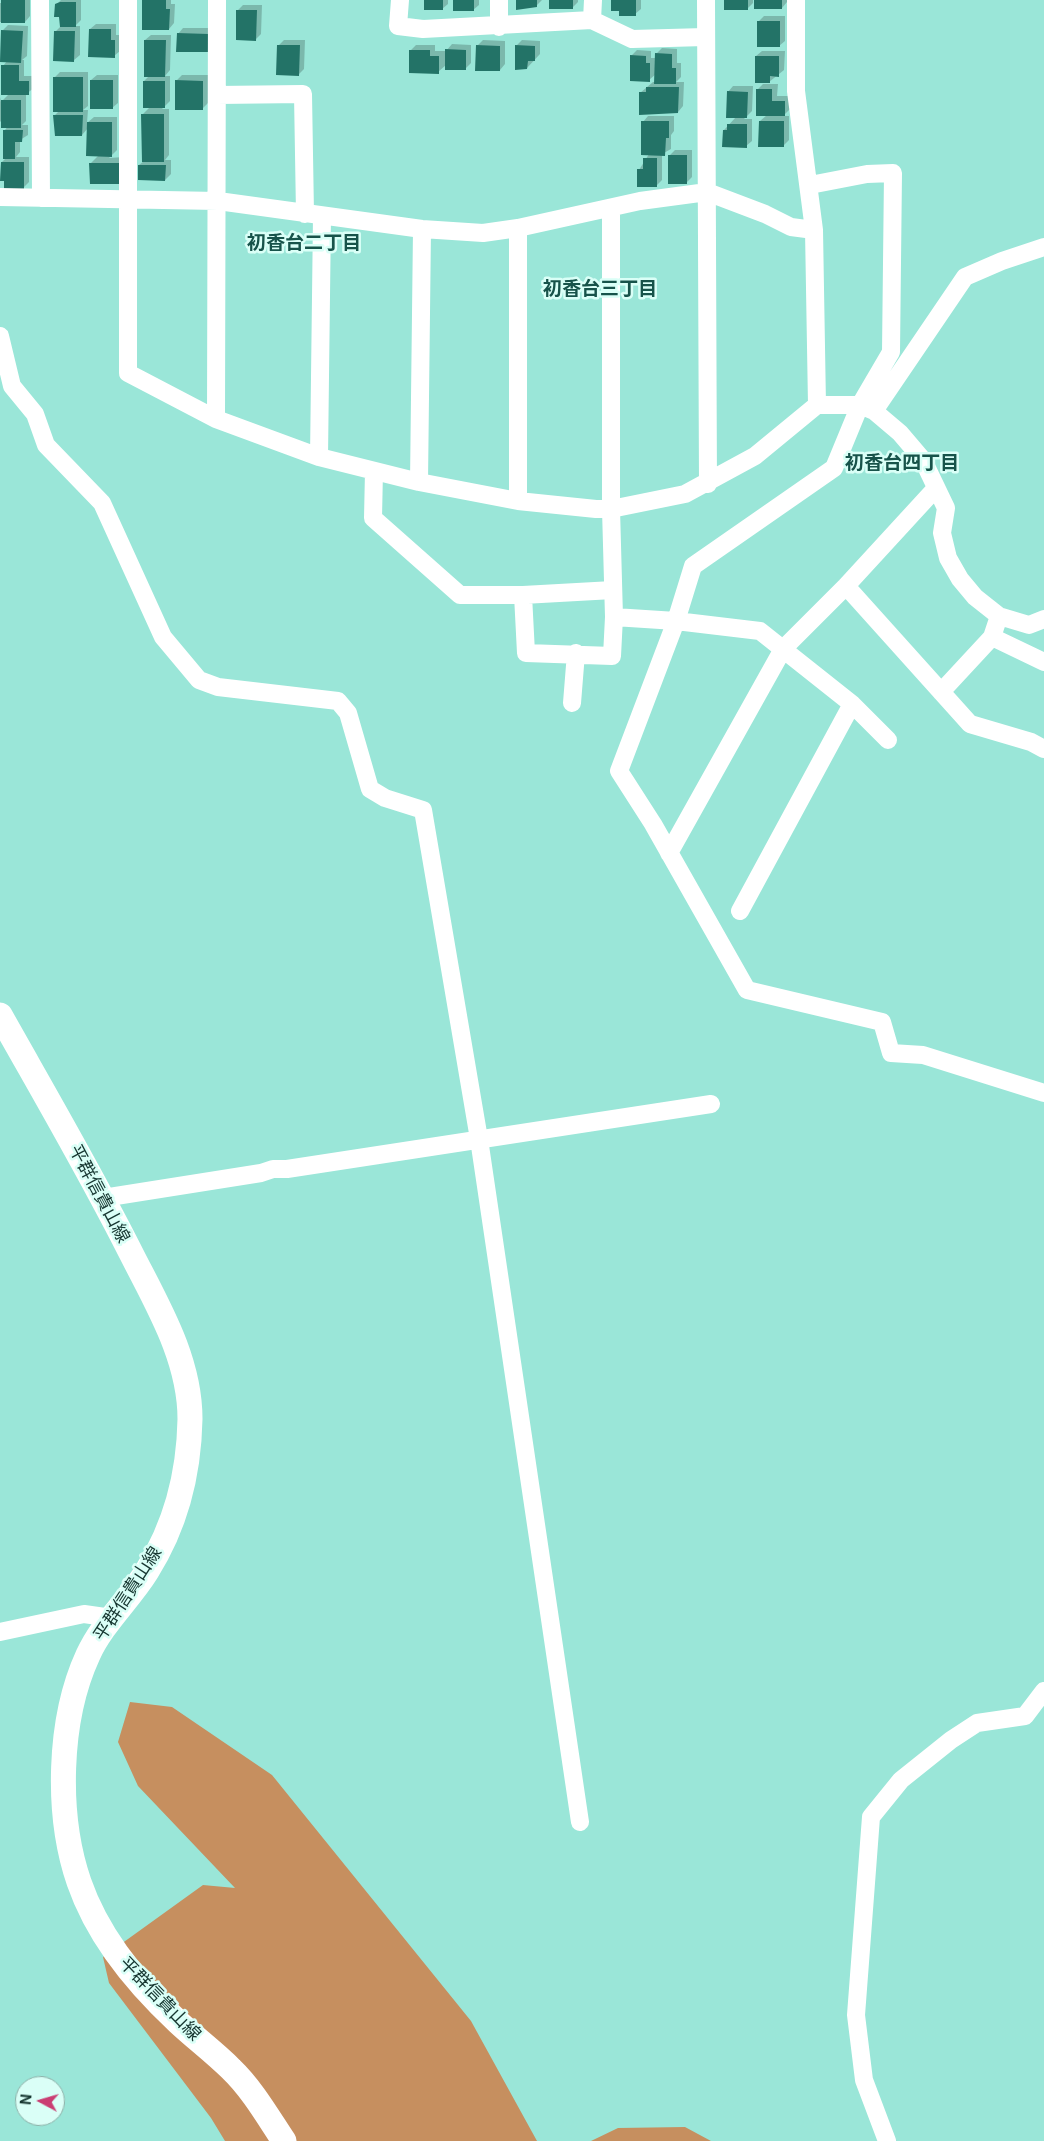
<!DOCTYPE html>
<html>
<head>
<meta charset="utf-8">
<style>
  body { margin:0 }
  #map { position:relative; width:1044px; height:2141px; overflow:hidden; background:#9ae6d8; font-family:Inter,sans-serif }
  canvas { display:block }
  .north { position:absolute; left:15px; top:2076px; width:50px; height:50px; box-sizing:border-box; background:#dafff7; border:1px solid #8cafa7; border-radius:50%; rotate:276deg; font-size:14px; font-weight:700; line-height:20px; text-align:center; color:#163630 }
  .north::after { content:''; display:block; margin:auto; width:18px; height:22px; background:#ca3e73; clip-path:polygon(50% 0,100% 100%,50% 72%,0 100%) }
</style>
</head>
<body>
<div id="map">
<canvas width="1044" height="2141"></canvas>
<div class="north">N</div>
</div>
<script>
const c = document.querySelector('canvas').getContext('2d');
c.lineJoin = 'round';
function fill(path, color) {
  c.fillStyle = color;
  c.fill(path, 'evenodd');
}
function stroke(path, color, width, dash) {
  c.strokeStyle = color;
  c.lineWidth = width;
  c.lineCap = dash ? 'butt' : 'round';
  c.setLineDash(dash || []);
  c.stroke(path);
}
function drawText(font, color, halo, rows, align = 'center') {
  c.font = font + ' Inter,"Noto Sans JP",sans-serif';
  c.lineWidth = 5;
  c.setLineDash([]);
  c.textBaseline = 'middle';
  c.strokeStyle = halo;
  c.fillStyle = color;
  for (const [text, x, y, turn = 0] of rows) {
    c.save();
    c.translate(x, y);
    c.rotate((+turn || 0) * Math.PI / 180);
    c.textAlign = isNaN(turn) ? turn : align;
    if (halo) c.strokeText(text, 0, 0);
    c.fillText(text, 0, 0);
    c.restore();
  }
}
const forest = new Path2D(`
  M130 1702 172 1707 272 1775 471 2021 537 2141H225L211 2118 109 1983 103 1957 203 1885 235 1888 138 1786 118 1742Z
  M685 2127 711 2141H591L618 2128Z`);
const shadow = new Path2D(`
  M2 0H30V16L25 22H0V3H2Z
  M61 0H81V20L75 26H80V55L74 60 55 32 61 26V16L56 5Z
  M143 0H171V4H175L174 23 169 29Z
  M426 0H448V4L442 9Z
  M454 0H479V5L473 10Z
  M517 0H542L536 6Z
  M550 0H578V2L572 8Z
  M613 0H641V9L635 14Z
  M725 0H753V3L748 8Z
  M756 0H787V2L782 8Z
  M243 5H262L261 34 256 39 237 11Z
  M764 16H785V41L779 46 758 22Z
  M96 24H116V35H120V51L114 56 90 29Z
  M8 25 28 26 27 56 22 60H24V76H34V88L26 94V121L22 125H28V135L20 140V152L16 157H29V182L23 188 2 162 6 158 5 130 8 126 2 120 0 122V97L1 102 9 94 3 66 7 61 2 31Z
  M183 28H214V45L178 34Z
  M151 35H171L170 70 165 76H170V101L162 109H169V155L165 160H171V174L165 180 139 165 144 161 142 115 150 107 144 81 150 75 145 40Z
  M284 40H305L304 69 299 74 278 46Z
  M483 40 505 41V64L500 70 477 46Z
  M522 40 540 41V54L527 68 516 46Z
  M452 44 471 45V63L465 69 446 65 438 72 411 50 416 45H435V51H446Z
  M662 48 677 49V63H681V77L676 82H684L683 106 678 112 640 93 653 82H656V74L649 80 631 56 637 50 651 51V58H656V54Z
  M762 51H785L784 70 769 82 756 56Z
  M60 72H88V106L83 110H88L87 123 94 117H117V150L109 158 124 157V177L118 183 91 163 99 155 88 128 82 135 54 116 59 111 55 77Z
  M97 75H118V103L112 108 91 80Z
  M182 75H208V103L202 109 176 81Z
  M763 84H778L777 96H790V109L783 116H789V140L783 146 760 121 767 115 757 90Z
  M733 86H753L752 111 744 119H752V141L746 146 724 130 736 117 728 92Z
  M648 116H674V131L671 135V149L662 154V180L656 186 639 170 649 154 643 122Z
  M675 150H692V177L686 183 669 156Z`);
const building = new Path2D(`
  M1 0H25V23H1Z
  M142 0H166V9H170L169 30H142Z
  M424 0H443V10H424Z
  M453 0H474V11H453Z
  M516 0H537V7L516 10Z
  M549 0H573V9H549Z
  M611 0H636V16H619V11H611Z
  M724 0H748V10H724Z
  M754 0H782V9H754Z
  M60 2H76V27H60L59 17H54L55 4Z
  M236 10H257L256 41 236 40Z
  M757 21H780V47H757Z
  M89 29H111V40H115V58L88 57Z
  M1 30 23 31 21 63 0 62Z
  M54 31H75L74 62 53 61Z
  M177 33 209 34V52H176Z
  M144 40H166L165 77H144Z
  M277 45H300L299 76 276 75Z
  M476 45 500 46V71H475Z
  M515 45 535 46V61H528L527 69 515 70Z
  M445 49 466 50V70H445Z
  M409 50H430V56H439V74L409 73Z
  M655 53 672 54V68H676V84H654Z
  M630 55 646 56V63H650V82L630 81Z
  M755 56H779V77L770 76V83H755Z
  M1 65H19V81H29V95H1Z
  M53 77H83V112H53Z
  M90 80H113V109H90Z
  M175 80 203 81V110H175Z
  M143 81H165V108H143Z
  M646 87H679L678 113 639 115V92H646Z
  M756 89H772V101H785V116H756Z
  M727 91 748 92 747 118H726Z
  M1 100H21V128H1Z
  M141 114H164V162H142Z
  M53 115H83L82 136H55Z
  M641 121H669V138H666L665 156 641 155Z
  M759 121H784V147H758Z
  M87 122H112V157L86 156Z
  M727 124H747V148L722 147 723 130H727Z
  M3 130H23L22 142H15V159H3Z
  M668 155H687V184H668Z
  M643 158H657V187H637V169H643Z
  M1 162H24V189H4V181H0Z
  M89 163H119V184H90Z
  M138 165H166L165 181 138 180Z`);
const street = new Path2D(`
  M40 0 41 198
  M128 0V373L216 419 319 457 419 482 518 501 596 509H611L685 494 755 456 817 405H860L874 411 900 433 923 460 946 508 942 533 948 558 960 579 975 597 999 616 1029 625 1044 619
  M400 0 398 26 423 29 592 20 632 39 705 37
  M499 0V27
  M706 0 708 484
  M796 0V91L814 230
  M592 20 593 0
  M217 95 303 94 305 214
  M810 185 867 174 893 173 891 352 860 405 834 468 693 566 676 621 619 771 653 824 747 990 882 1022 891 1053 923 1055 1044 1093
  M0 197 218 201 422 229 483 233 518 228 640 201 707 192 765 214 791 227 814 230 817 405
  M611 208V509L614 617 676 621 760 631 852 704 888 740
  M518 228V501
  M0 336 12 386 35 414 46 445 102 503 163 637 199 680 218 687 338 701 348 713 370 789 385 798 423 810 479 1139 580 1822
  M874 411 965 277 1002 261 1044 247
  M216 419 217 0
  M319 457 322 216
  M374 471 373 518 460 595H523L613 590
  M419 482 422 229
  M846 586 970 724 1031 742 1044 749
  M523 595 526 653 612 656 614 617
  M992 637 1044 662
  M941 692 992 637 999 616
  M572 703 576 653
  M669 853 783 649 846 586 936 488
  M740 911 852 704
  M103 1198 261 1173 273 1169H287L711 1104
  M0 1632 84 1614 112 1618
  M887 2141 864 2080 856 2015 871 1817 901 1780 951 1740 977 1723 1025 1716 1044 1691`);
const secondary = new Path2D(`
  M0 1015C45 1095 92 1175 133 1257 159 1308 190 1360 190 1419 189 1473 176 1525 147 1571 129 1600 102 1624 88 1655 58 1720 56 1815 79 1882 98 1937 136 1983 178 2022 195 2038 214 2052 231 2069 252 2089 268 2117 284 2141`);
const streetNames = [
  ["平群信貴山線",99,1194,62],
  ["平群信貴山線",128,1594,-57],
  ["平群信貴山線",160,1999,46]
];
const neighbourhoodNames = [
  ["初香台二丁目",304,243],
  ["初香台三丁目",600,289],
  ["初香台四丁目",902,463]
];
fill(forest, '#c68f5f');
fill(shadow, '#0003');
fill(building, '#237367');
stroke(street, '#fff', 18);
stroke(secondary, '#fff', 25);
drawText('18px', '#163630', '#dafff7', streetNames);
drawText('bold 19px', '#17534a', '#dafff7', neighbourhoodNames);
</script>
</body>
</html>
